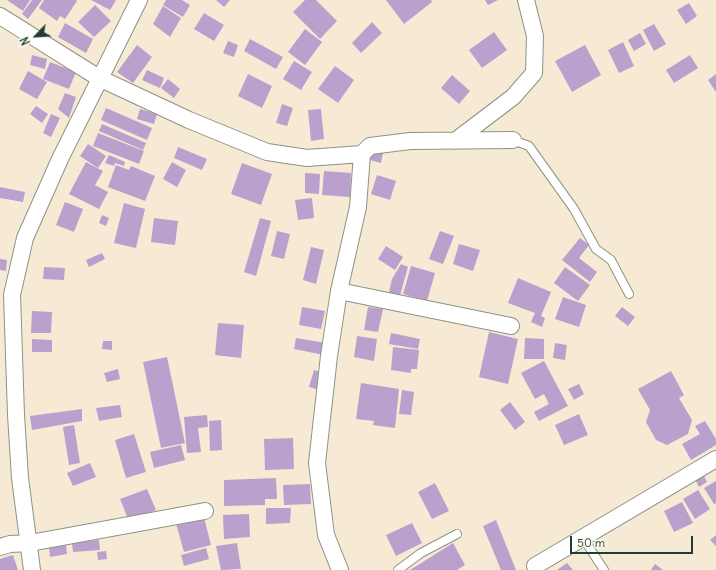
<!DOCTYPE html>
<html>
<head>
<meta charset="utf-8">
<style>
  body { margin:0 }
  #map { position:relative; width:716px; height:570px; overflow:hidden; background:#f7ead5; font-family:Delius,sans-serif }
  canvas { display:block }
  .north { position:absolute; left:16px; top:16px; width:40px; height:40px; -webkit-text-stroke:3px #fbf7ec; paint-order:stroke; rotate:245deg; font-size:11px; font-weight:700; line-height:16px; text-align:center; color:#1f3d34 }
  .north::after { content:''; display:block; margin:auto; width:14px; height:18px; background:#1f3d34; clip-path:polygon(50% 0,100% 100%,50% 72%,0 100%) }
  .scale { position:absolute; left:570px; top:536px; width:123px; height:18px; box-sizing:border-box; border:2px solid #1f3d34; border-top:0; padding-left:5px; font-size:12px; line-height:14px; white-space:nowrap; color:#1f3d34; -webkit-text-stroke:3px #fbf7ec; paint-order:stroke }
</style>
</head>
<body>
<div id="map">
<canvas width="716" height="570"></canvas>
<div class="north">N</div>
<div class="scale">50 m</div>
</div>
<script>
const c = document.querySelector('canvas').getContext('2d');
c.lineJoin = 'round';
function fill(path, color) {
  c.fillStyle = color;
  c.fill(path, 'evenodd');
}
function stroke(path, color, width, dash) {
  c.strokeStyle = color;
  c.lineWidth = width;
  c.lineCap = dash ? 'butt' : 'round';
  c.setLineDash(dash || []);
  c.stroke(path);
}
const building = new Path2D(`
  M7 0H30L23 11Z
  M32 0H42L28 19 22 14Z
  M44 0H76L77 1 65 19 60 16 57 21 39 8Z
  M91 0H116L110 10Z
  M166 0H182L190 5 183 17 163 5Z
  M216 0H230L224 7Z
  M305 0H316L337 21 320 39 293 12Z
  M386 0H431L432 2 404 24Z
  M485 0H498L488 5Z
  M689 3 697 16 686 24 677 10Z
  M95 5 111 21 94 37 78 22Z
  M163 6 181 18 170 37 153 24Z
  M204 13 224 25 214 41 194 29Z
  M372 22 382 33 361 53 352 43Z
  M65 23 93 39 86 53 58 37Z
  M654 24 666 44 654 51 643 30Z
  M305 29 322 42 305 65 288 52Z
  M494 32 507 50 482 68 469 50Z
  M640 33 646 44 634 51 628 40Z
  M250 39 283 57 276 69 244 51Z
  M228 41 238 45 234 57 223 53Z
  M623 42 634 66 619 73 608 50Z
  M137 45 152 57 133 83 117 72Z
  M585 45 601 75 572 92 555 61Z
  M32 55 47 59 45 69 30 65Z
  M690 55 698 68 674 83 666 70Z
  M294 61 312 72 301 90 283 79Z
  M50 62 76 72 69 89 43 79Z
  M335 66 354 80 338 103 318 89Z
  M147 70 164 78 160 88 142 80Z
  M28 71 47 82 37 99 19 89Z
  M248 74 272 86 262 108 238 96Z
  M716 74V92L708 80Z
  M452 75 470 91 459 104 441 88Z
  M168 79 180 89 174 98 161 88Z
  M65 93 76 97 69 118 58 109Z
  M282 104 293 108 287 126 276 123Z
  M36 106 48 114 42 123 30 114Z
  M106 108 152 128 147 140 101 120Z
  M140 109 157 114 154 124 137 119Z
  M321 109 324 139 311 141 308 110Z
  M51 114 60 118 51 137 43 133Z
  M102 124 146 143 143 150 99 131Z
  M98 133 144 151 139 164 93 146Z
  M88 144 106 156 98 168 80 156Z
  M178 147 207 159 202 170 174 158Z
  M372 151 383 153 381 163 370 160Z
  M109 155 125 162 124 166 115 163 114 166 105 163Z
  M86 162 103 171 95 185 108 192 99 209 69 194Z
  M172 162 186 170 177 187 163 179Z
  M242 163 272 174 261 205 231 194Z
  M116 165 129 170 131 166 155 176 145 201 108 187Z
  M324 171 351 173 350 197 322 195Z
  M305 173 320 174 319 194 305 193Z
  M377 175 396 181 390 200 371 194Z
  M0 187 25 192 23 202 0 198Z
  M312 198 314 218 298 220 295 200Z
  M65 202 83 209 74 232 56 225Z
  M124 203 145 209 136 248 114 243Z
  M102 215 109 218 106 226 99 223Z
  M154 218 178 221 175 245 151 242Z
  M260 218 271 221 256 276 244 272Z
  M277 231 290 234 284 259 271 256Z
  M440 231 454 236 443 264 429 259Z
  M580 238 589 245 579 258 597 272 590 282 562 260Z
  M459 244 480 250 473 271 453 264Z
  M386 246 403 257 395 270 378 259Z
  M311 247 324 250 316 284 303 280Z
  M102 253 105 259 89 267 86 260Z
  M0 259 7 260 6 271 0 270Z
  M401 264 408 267 399 299 388 297 392 279Z
  M411 266 435 273 427 301 403 294Z
  M44 267 65 268 64 280 43 279Z
  M565 267 590 285 578 301 554 283Z
  M518 278 551 292 541 316 545 318 542 327 531 322 535 313 508 303Z
  M563 297 586 305 579 327 555 319Z
  M302 307 325 311 321 329 299 325Z
  M368 307 383 309 378 332 364 330Z
  M622 307 635 317 628 326 615 316Z
  M32 311 52 312 51 333H31Z
  M218 323 244 325 241 358 215 355Z
  M489 332 518 339 508 384 479 377Z
  M391 333 420 339 418 349 389 344Z
  M357 336 377 339 374 361 354 357Z
  M296 338 326 343 324 355 294 349Z
  M525 338 544 339V359H524Z
  M32 339 52 340V352H32Z
  M103 341H112V350L102 349Z
  M555 343 567 345 565 360 553 358Z
  M393 347 419 350 417 369H411V373L391 370Z
  M167 357 185 443 161 448 143 362Z
  M544 361 568 406 539 421 534 412 549 404 544 394 535 399 521 373Z
  M118 369 120 379 107 382 104 373Z
  M314 370 324 373 319 390 309 387Z
  M671 371 684 395 679 398 692 420 688 434 667 445 656 440 646 422 650 410 638 389Z
  M361 383 399 389 395 428 373 425 374 421 356 419Z
  M579 384 584 394 574 400 568 389Z
  M402 390 414 392 411 415 399 414Z
  M510 402 525 422 515 430 500 410Z
  M120 405 122 417 99 421 96 408Z
  M82 409V421L32 430 30 416Z
  M579 414 588 435 564 445 555 425Z
  M207 415 208 427 198 428 201 452 187 453 184 417Z
  M221 420 222 450 210 451 209 421Z
  M705 421 716 439V445L691 460 682 444 700 434 695 426Z
  M74 425 80 463 69 465 63 427Z
  M134 434 146 472 126 478 115 440Z
  M293 438 294 469 265 470 264 439Z
  M181 445 185 460 154 468 150 452Z
  M90 463 96 477 73 486 67 473Z
  M702 472 707 482 699 487 694 477Z
  M276 478 277 499H265V505L224 506V480Z
  M716 481V503L714 504 704 488Z
  M435 483 449 511 432 519 418 492Z
  M310 484 311 504 284 505 283 485Z
  M147 489 156 510 129 521 120 499Z
  M698 490 710 509 695 519 683 499Z
  M682 502 693 523 674 532 664 511Z
  M266 508H291L290 523 266 524Z
  M249 514 250 537 224 539 223 515Z
  M204 517 211 545 184 552 176 524Z
  M496 520 516 570H501L483 526Z
  M412 523 422 543 396 556 386 535Z
  M716 535V546L710 540Z
  M99 540 100 550 73 552 72 543Z
  M237 543 241 569 221 570 216 546Z
  M453 543 465 565 457 570H410Z
  M66 545 67 554 50 557 49 548Z
  M206 548 209 559 184 566 181 555Z
  M106 551 107 559 98 560 97 552Z
  M13 555 18 570H0V559Z
  M567 563 573 570H557Z
  M655 564 663 570H651Z`);
const lane = new Path2D(`
  M513 140 529 146 574 209 596 249 611 260 629 294
  M583 538 604 570
  M398 570 421 553 457 534`);
const street = new Path2D(`
  M0 16 99 78 189 120 267 152 307 158 362 154 370 146 410 141 513 140
  M455 141 513 97 534 73 535 36 526 0
  M339 291 511 326
  M0 547 10 544 30 543 205 511
  M535 566 716 459
  M32 570 20 478 16 415 12 295 25 238 60 159 139 0
  M340 570 326 535 317 463 329 356 339 291 358 207 362 154`);
fill(building, '#b9a0cd');
stroke(lane, '#8b9484', 10);
stroke(street, '#8b9484', 18);
stroke(lane, '#fff', 8);
stroke(street, '#fff', 16);
</script>
</body>
</html>
